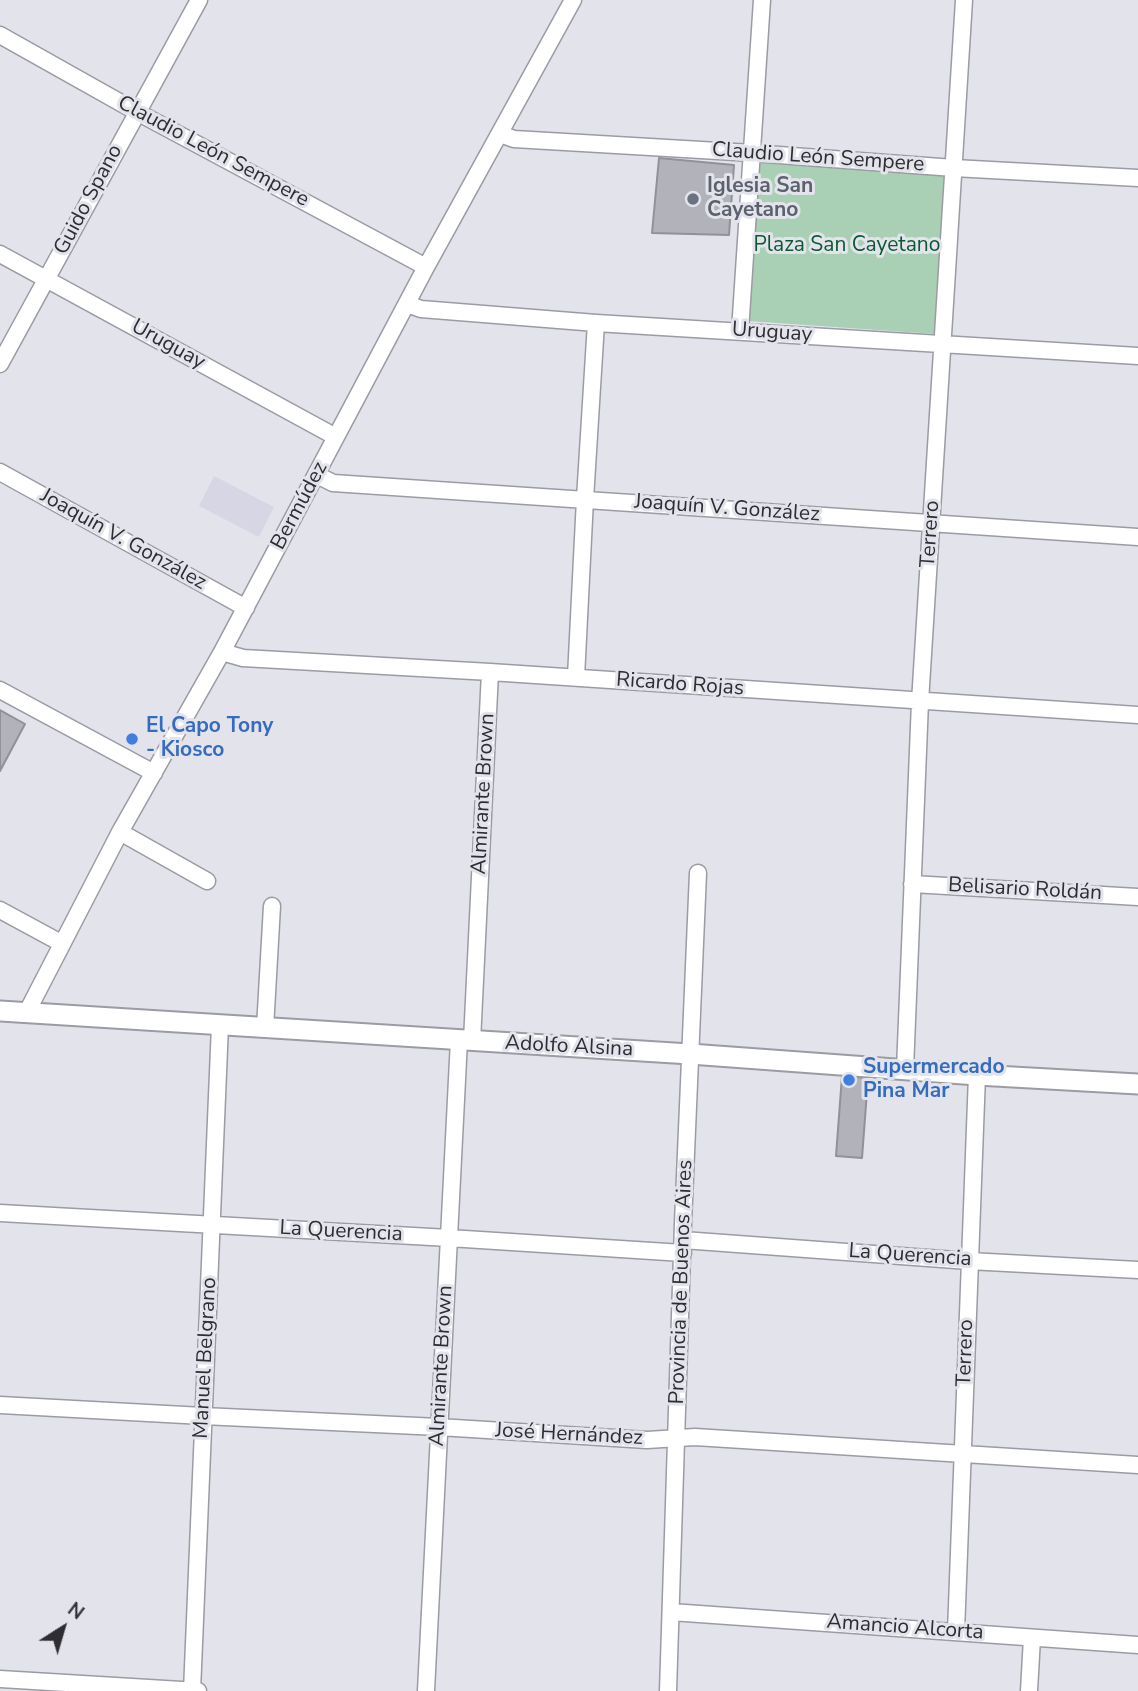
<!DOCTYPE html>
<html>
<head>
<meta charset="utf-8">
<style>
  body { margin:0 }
  #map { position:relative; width:1138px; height:1691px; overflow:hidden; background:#e3e3ec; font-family:"Nunito Sans",sans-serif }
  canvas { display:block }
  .north { position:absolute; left:28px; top:1593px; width:70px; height:70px; -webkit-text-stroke:5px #e3e3ec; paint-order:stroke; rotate:37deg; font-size:19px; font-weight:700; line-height:28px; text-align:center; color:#2e2e32 }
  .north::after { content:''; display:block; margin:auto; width:24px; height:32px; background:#2e2e32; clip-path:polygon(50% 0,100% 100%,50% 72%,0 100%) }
</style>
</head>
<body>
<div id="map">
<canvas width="1138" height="1691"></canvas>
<div class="north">N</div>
</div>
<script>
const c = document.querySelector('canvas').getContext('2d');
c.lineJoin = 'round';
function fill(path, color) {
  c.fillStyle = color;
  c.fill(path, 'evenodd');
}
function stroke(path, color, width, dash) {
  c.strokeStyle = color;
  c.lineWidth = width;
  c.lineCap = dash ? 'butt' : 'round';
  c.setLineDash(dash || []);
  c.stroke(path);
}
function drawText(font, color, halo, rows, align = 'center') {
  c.font = font + ' "Nunito Sans",sans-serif';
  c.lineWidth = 6;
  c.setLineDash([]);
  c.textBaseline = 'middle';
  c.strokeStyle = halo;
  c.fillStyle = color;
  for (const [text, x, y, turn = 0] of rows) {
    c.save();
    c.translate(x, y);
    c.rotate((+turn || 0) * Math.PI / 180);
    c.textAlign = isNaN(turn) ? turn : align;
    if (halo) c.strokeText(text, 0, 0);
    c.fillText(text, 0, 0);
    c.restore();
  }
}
const built = new Path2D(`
  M214 476 274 507 259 537 199 506Z`);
const green = new Path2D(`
  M758 158 947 171 936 334 748 321Z`);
const building = new Path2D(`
  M659 158 734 165 729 235 652 233Z
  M0 710 25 724 0 771Z
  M842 1076 868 1078 862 1158 836 1156Z`);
const minor = new Path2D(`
  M0 35 137 112 426 267
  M500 134 514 139 752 153 954 168 1138 178
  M0 254 336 437
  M407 304 421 309 596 323 1138 356
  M740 331 762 0
  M0 364 199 0
  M0 472 246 608
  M317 475 333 483 1138 537
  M222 652 243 658 490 672 1138 715
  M576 677 585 499 596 323
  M0 690 154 773
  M120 832 207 881
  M912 884 1138 897
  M0 910 61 943
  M27 1012 120 832 222 652 426 267 573 0
  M265 1028 272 906
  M472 1041 490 672
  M905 1069 920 702 964 0
  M0 1213 449 1238 683 1253
  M683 1240 969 1261 1138 1270
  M0 1405 203 1416 439 1427 647 1440 695 1437 1138 1465
  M671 1612 1138 1645
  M956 1632 977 1075
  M0 1679 198 1691
  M192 1691 220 1025
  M426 1691 459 1040
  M668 1691 683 1223 698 873
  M1029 1691 1032 1638`);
const tertiary = new Path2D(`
  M0 1011 690 1054 977 1075 1138 1084`);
const markers = [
  [693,199,7,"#6b7280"],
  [132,739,7,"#3f7fe0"],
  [849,1080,7,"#3f7fe0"]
];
const streetNames = [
  ["Claudio León Sempere",213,152,28],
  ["Claudio León Sempere",818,158,4],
  ["Guido Spano",89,200,-62],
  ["Uruguay",772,333,4],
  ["Uruguay",168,345,29],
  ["Bermúdez",300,506,-62],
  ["Joaquín V. González",727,509,4],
  ["Terrero",931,534,-86],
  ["Joaquín V. González",123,540,29],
  ["Ricardo Rojas",680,685,4],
  ["Almirante Brown",484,794,-87],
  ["Belisario Roldán",1025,890,3],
  ["Adolfo Alsina",569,1047,3],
  ["La Querencia",341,1232,3],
  ["La Querencia",910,1256,4],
  ["Provincia de Buenos Aires",682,1282,-88],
  ["Terrero",966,1353,-88],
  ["Manuel Belgrano",206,1358,-87],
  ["Almirante Brown",442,1366,-87],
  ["José Hernández",569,1435,3],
  ["Amancio Alcorta",905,1628,4]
];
const worshipNames = [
  ["Iglesia San",707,187],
  ["Cayetano",707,211]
];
const parkNames = [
  ["Plaza San Cayetano",847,246]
];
const shopNames = [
  ["El Capo Tony",146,727],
  ["- Kiosco",146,751],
  ["Supermercado",863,1068],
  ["Pina Mar",863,1092]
];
fill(built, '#d6d6e5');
fill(green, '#a9cfb4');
fill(building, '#b2b2bb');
stroke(building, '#919199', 2);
stroke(minor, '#9b9ba4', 19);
stroke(tertiary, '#9b9ba4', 23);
stroke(minor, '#fff', 16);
stroke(tertiary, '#fff', 19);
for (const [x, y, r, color] of markers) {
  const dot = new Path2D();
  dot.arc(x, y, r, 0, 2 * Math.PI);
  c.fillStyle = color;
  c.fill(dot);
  stroke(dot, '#e3e3ec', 2.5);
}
drawText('21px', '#2e2e32', '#e3e3ec', streetNames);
drawText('bold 21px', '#5b616d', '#e3e3ec', worshipNames, 'left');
drawText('21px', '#0a5931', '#e3e3ec', parkNames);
drawText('bold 21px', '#366cbe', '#e3e3ec', shopNames, 'left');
</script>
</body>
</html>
